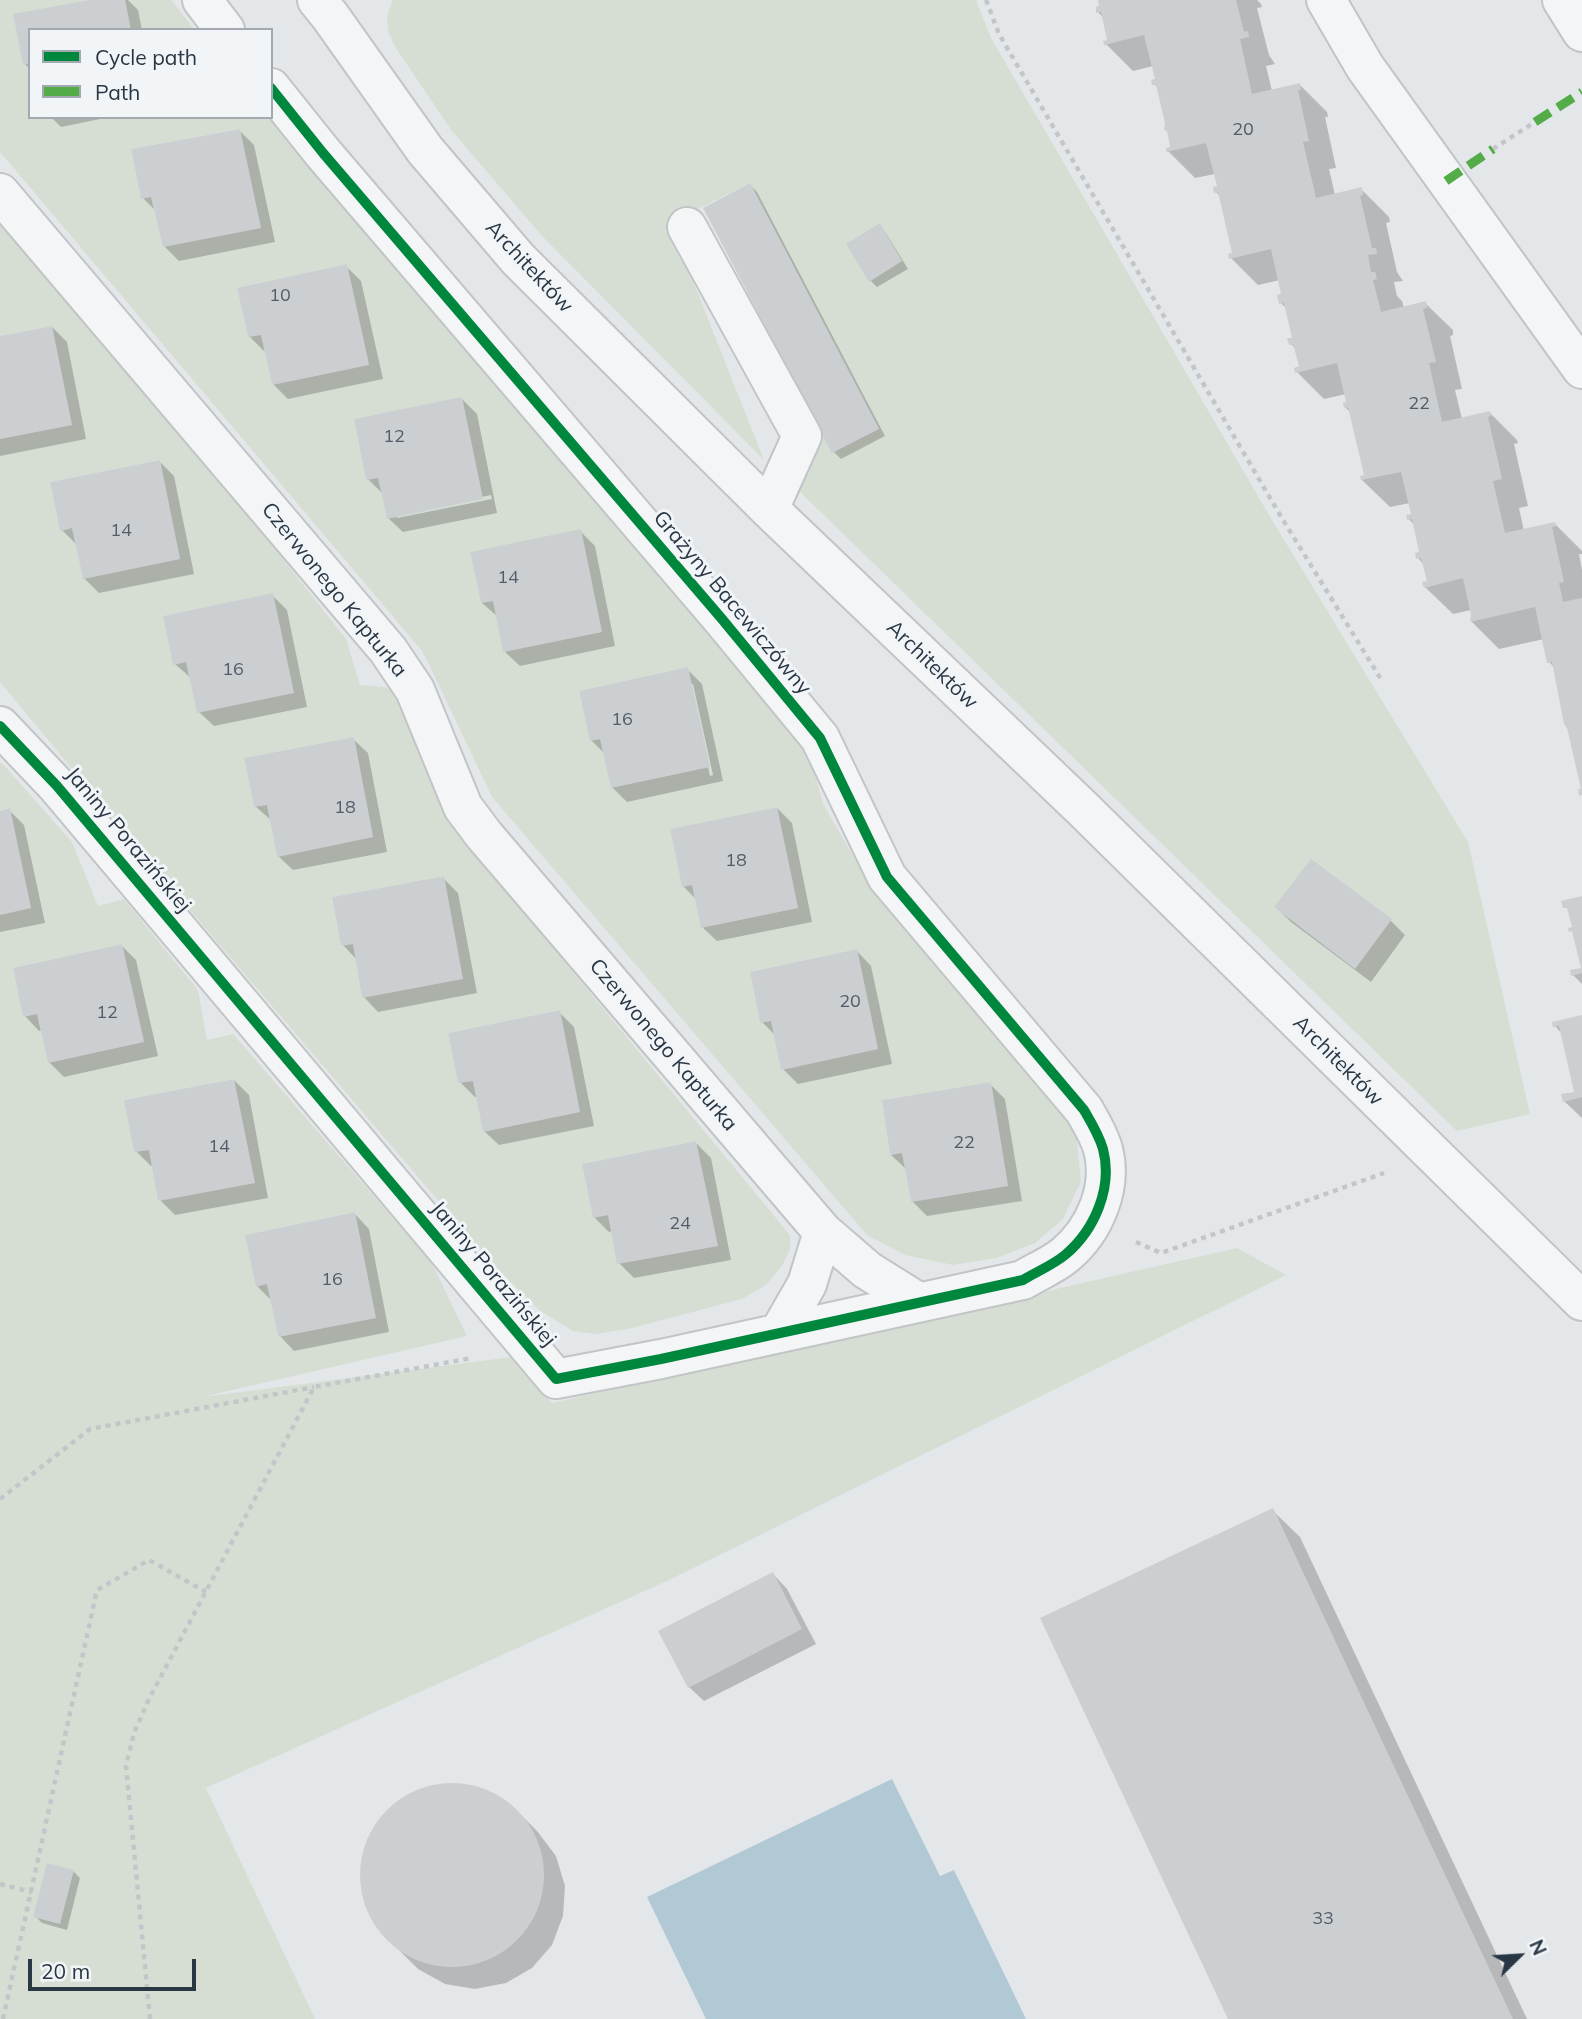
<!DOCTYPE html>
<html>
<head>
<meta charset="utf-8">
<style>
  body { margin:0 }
  #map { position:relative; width:1582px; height:2019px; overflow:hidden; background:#e4e7e9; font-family:Mulish,sans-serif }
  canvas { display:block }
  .legend { position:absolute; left:28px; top:28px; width:245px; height:91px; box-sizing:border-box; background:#f2f5f8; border:2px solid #a2a9b0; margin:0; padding:9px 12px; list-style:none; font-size:21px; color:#293644 }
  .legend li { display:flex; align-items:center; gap:14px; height:35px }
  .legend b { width:35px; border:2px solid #a2a9b0 }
  .north { position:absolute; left:1484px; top:1921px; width:70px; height:70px; -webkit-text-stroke:5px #f2f5f8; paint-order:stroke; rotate:66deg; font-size:19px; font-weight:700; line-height:28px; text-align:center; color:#293644 }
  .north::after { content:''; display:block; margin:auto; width:24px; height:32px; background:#293644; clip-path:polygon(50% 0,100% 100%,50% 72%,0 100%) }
  .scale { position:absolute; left:28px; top:1959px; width:168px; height:32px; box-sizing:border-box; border:4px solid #293644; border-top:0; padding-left:9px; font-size:21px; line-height:24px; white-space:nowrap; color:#293644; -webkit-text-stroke:5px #f2f5f8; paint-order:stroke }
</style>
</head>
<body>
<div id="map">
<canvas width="1582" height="2019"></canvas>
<ul class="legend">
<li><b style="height:9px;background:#00873e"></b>Cycle path</li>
<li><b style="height:9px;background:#53ac47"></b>Path</li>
</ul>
<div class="north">N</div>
<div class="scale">20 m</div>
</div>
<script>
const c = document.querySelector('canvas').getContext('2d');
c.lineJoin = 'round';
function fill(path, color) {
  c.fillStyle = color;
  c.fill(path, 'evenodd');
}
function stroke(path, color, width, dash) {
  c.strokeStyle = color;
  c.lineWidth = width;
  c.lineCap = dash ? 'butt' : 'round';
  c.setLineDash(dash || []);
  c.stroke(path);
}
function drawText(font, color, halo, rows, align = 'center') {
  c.font = font + ' Mulish,sans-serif';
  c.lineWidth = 6;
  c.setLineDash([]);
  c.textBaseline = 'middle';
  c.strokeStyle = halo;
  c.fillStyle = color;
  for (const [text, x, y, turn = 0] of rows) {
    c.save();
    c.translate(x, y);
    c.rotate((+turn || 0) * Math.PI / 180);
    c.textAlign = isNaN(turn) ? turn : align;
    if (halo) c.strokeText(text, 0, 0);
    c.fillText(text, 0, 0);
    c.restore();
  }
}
const green = new Path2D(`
  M0 0H89L13 15 24 64 30 63V117H269L591 493 811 758 823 804 879 900 954 980 1070 1117 1077 1141 1081 1182 1063 1219 1035 1243 997 1258 953 1265 905 1255 867 1235 492 797 423 652 0 152ZM239 129 261 228 163 247 151 197 141 198 131 149ZM347 264 369 364 272 385 261 335 248 337 237 288ZM462 398 483 499 387 518 378 478 366 479 354 419ZM470 552 601 632 504 652 493 601 481 603ZM688 667 600 739 590 740 579 691ZM777 807 798 908 701 927 692 885 682 887 670 829ZM857 949 878 1049 782 1070 771 1021 760 1023 750 972ZM991 1082 1008 1186 911 1202 902 1153 890 1155 882 1100Z
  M125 0H171L195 30H131Z
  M393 0H976L991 38 1272 520 1468 842 1530 1114 1457 1131 798 490 820 428H879L750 183 670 223 764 460 542 236 452 131 395 47 388 31 387 16Z
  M0 220 241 506 346 639 360 685 384 687 397 692 445 817 790 1235V1249L782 1266 766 1285 742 1299 628 1329 595 1334 573 1331 539 1310 489 1260 171 888 0 682V439L72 425 52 326 0 336ZM160 460 180 559 83 579 72 528 60 531 50 482ZM273 594 197 712 186 662 173 665 163 616ZM354 737 373 837 277 857 267 805 254 807 244 758ZM443 876 362 998 353 944 341 946 332 897ZM559 1010 580 1112 483 1131 473 1081 458 1083 448 1033ZM696 1141 717 1246 618 1264 608 1215 593 1218 582 1164Z
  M0 763H2L72 842 98 906 124 899 198 990 207 1040 233 1034 432 1263 467 1336 202 1397 512 1357 552 1403 1237 1248 1286 1275 669 1580 206 1788 315 2019H0V915L31 908 9 809 0 811ZM122 944 144 1041 48 1063 37 1014 23 1016 13 968ZM234 1079 254 1183 159 1201 149 1150 134 1152 125 1100ZM355 1212 375 1318 278 1337 267 1284 256 1286 245 1235Z`);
const water = new Path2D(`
  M892 1779 940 1876 954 1870 1026 2019H706L647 1897Z`);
const shadow = new Path2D(`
  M98 0H128L138 10 142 30H30V69L25 64 15 16Z
  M1100 0H1257L1261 4 1262 7 1257 8 1269 55 1275 64 1266 66 1272 91 1300 85 1327 112 1328 117H1325L1336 168 1329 169 1335 195 1361 189 1389 217 1390 222 1386 223 1397 272 1403 281 1394 282 1397 296 1402 301 1404 308 1425 303 1453 330V335L1450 336 1462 389 1455 390 1462 419 1490 413 1517 440 1518 443 1514 444 1528 506 1519 508 1524 531 1554 523 1582 551V554H1579L1582 570V786L1569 730 1567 728 1555 668 1549 662 1544 639 1499 649 1472 622 1471 610 1453 614 1425 587 1429 582 1424 565 1418 558 1421 553 1415 526 1409 519 1413 515 1410 503 1390 507 1362 480 1366 477 1352 414 1346 408 1348 403 1346 394 1324 399 1297 372 1301 367 1296 349 1291 344 1294 339 1287 309 1281 303 1283 296 1280 280 1258 285 1231 258 1234 254 1221 197 1216 192 1219 188 1215 174 1195 178 1168 151 1173 149 1169 133 1166 130 1167 123 1159 89 1154 84 1157 81 1153 66 1133 71 1106 44 1109 41 1104 19 1098 12 1101 7Z
  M51 117H110L61 127Z
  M239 130 254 145 275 242 179 261 164 246 157 212 143 198Z
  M750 185 757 192 885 436 841 459 834 452Z
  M879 226 886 233 908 269 877 287 870 280Z
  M346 266 361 281 383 379 288 399 274 385 266 351H264L249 336Z
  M52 327 67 342 86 439 0 456V338Z
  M462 399 477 414 497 513 403 532 388 518 383 494 368 479ZM491 495 492 499 397 518V515Z
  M160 462 174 476 194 574 99 593 84 578 77 545 62 530Z
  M580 531 595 546 615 646 520 666 505 652 498 617 482 603Z
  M272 595 287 610 307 707 214 726 199 712 191 678 175 664Z
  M687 669 702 684 723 781 627 802 612 787 605 754 591 740ZM690 684H693L713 775 710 776Z
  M353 739 368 753 387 852 293 870 278 856 272 821 255 806Z
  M777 808 792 823 812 922 717 941 702 927 697 900 683 886Z
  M9 810 24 825 45 923 0 932V812Z
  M443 878 458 893 477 993 378 1012 364 997 357 960 343 945Z
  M1276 907 1391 921 1405 935 1371 982 1291 922Z
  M122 946 136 960 158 1056 64 1077 49 1062 42 1030 39 1031 25 1016Z
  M857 951 871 966 892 1064 798 1084 783 1069 776 1036 762 1022Z
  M1582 970V984L1573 975Z
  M559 1012 574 1027 594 1126 499 1145 484 1131 478 1097H475L460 1082Z
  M1582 1017V1118L1564 1101 1576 1093 1562 1034 1555 1026Z
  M234 1080 249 1095 268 1198 175 1215 160 1200 153 1165 151 1166 136 1151Z
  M990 1084 1005 1099 1022 1201 927 1216 912 1201 907 1170 891 1155Z
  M696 1143 711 1158 731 1260 634 1278 619 1263 613 1231 609 1232 594 1217Z
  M355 1214 369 1229 389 1332 294 1351 280 1336 272 1301 257 1286Z
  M1272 1510 1300 1537 1527 2019H1229Z
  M773 1574 787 1589 816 1644 704 1701 689 1687Z
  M461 1784 489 1792 515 1809 537 1831 556 1856 565 1886 563 1916 552 1945 532 1968 506 1983 475 1989 445 1984 418 1969 396 1947 376 1925 364 1898 361 1869 368 1841 383 1816 405 1797 432 1786Z
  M73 1871 80 1878 67 1930 42 1923 35 1916Z`);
const building = new Path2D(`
  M89 0H125L131 30H30V63L23 65 13 14Z
  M1098 0H1236L1244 32 1248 31 1249 37 1240 39 1252 94 1300 83 1301 90H1298L1309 141 1303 142 1316 198 1362 187 1363 195 1360 196 1372 248H1376L1377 254 1368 255 1371 272H1375L1377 279 1373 280 1381 312 1426 301 1427 308 1423 309 1436 362 1429 363 1442 422 1490 411 1491 416 1488 417 1502 479 1493 481 1505 533 1555 522 1556 526 1552 527 1564 582 1559 583 1563 602 1582 598V795L1579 796 1578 789H1581L1567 728 1564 724 1552 662 1547 663 1535 607 1470 622 1471 615 1463 578 1424 588 1422 582 1427 581 1421 558 1416 559 1415 553 1419 552 1412 519 1407 520 1406 515 1411 514 1401 472 1361 480 1360 476 1364 475 1348 407 1344 408 1343 403 1346 402 1337 363 1295 373 1294 368 1299 366 1293 344 1289 345 1287 338H1292L1284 303 1279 304 1277 295 1281 294 1271 249 1229 259 1228 254 1232 253 1218 192 1214 193 1213 187 1217 186 1206 143 1166 152V148L1170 147 1167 130H1164L1165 123 1156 85H1152L1151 80 1155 79 1144 35 1104 45 1103 41 1107 40 1101 12 1096 13V7L1099 6Z
  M240 129 261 228 163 247 151 197 141 199 131 149Z
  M750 183 879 429 832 453 703 208Z
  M880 223 902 261 869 282 846 244Z
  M347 264 369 365 272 385 261 335 248 337 237 288Z
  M52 326 72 425 0 439V336Z
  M462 397 483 499 387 519 378 478 366 480 354 419Z
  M160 460 180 559 83 579 72 528 60 531 50 482Z
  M581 529 602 632 503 652 493 601 481 603 470 552Z
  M273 593 294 693 197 713 186 662 173 665 163 616Z
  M688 667 710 767 611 788 600 739 590 741 579 691Z
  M354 737 373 837 277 857 267 805 254 807 244 758Z
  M777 807 798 908 701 928 692 885 682 887 670 829Z
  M10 808 31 908 0 915V811Z
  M1311 859 1392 919 1355 969 1274 907Z
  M444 876 463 979 362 998 353 944 341 946 332 897Z
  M1582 896V973L1571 976 1570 970 1581 968 1572 931 1569 932 1568 928 1572 927 1567 908H1563L1561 901Z
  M122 944 144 1042 48 1063 37 1014 23 1017 13 968Z
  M857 949 878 1049 781 1070 771 1021 760 1023 750 972Z
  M560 1010 580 1112 483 1132 473 1081 458 1083 448 1033Z
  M1582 1015V1097L1563 1102 1561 1094 1574 1092 1559 1026 1553 1027 1552 1022Z
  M234 1079 255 1183 158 1201 149 1150 134 1152 124 1100Z
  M991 1082 1008 1186 911 1202 902 1153 890 1155 882 1100Z
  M696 1141 718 1246 617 1264 608 1215 593 1218 582 1164Z
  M355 1212 376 1318 278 1337 267 1284 256 1287 245 1235Z
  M1273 1508 1367 1709 1513 2019H1228L1040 1618Z
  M773 1572 802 1629 688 1688 658 1631Z
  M360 1875a92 92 0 1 1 184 0a92 92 0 1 1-184 0Z
  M47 1863 74 1870 60 1924 33 1917Z`);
const path = new Path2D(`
  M986 0 999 34 1280 515 1382 681
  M1493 149 1535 122
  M1136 1242 1161 1253 1384 1173
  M0 1499 90 1429 314 1387
  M0 1884 32 1892
  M3 2019 97 1590 149 1560 206 1592
  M150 2019 126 1766 134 1733 149 1699 314 1387 472 1358`);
const minor = new Path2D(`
  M202 0 225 30
  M317 0 330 16 425 150 518 259 769 509 1082 808 1582 1301
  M1326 0 1365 67 1582 369
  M1562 0 1582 32
  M0 193 388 650 415 690 463 807 484 835 823 1232 867 1270 918 1302
  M687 227 802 436 769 509
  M0 726 57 786 556 1379 661 1359 1023 1280C1036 1272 1053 1265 1065 1255 1095 1230 1113 1187 1103 1149 1099 1135 1091 1122 1084 1110L887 877 820 738 722 619 323 153 271 88
  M779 1333 807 1284 823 1232`);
const quiet = new Path2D(`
  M1535 122 1582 92
  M1446 181 1493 149`);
const cycleway = new Path2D(`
  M0 726 57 786 556 1379 661 1359 1023 1280C1036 1272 1053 1265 1065 1255 1095 1230 1113 1187 1103 1149 1099 1135 1091 1122 1084 1110L887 877 820 738 722 619 323 153 271 88`);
const numberNames = [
  ["20",1243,130],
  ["10",280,296],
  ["22",1419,404],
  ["12",394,437],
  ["14",121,531],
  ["14",508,578],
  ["16",233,670],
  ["16",622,720],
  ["18",345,808],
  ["18",736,861],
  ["20",850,1002],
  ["12",107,1013],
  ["22",964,1143],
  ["14",219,1147],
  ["24",680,1224],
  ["16",332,1280],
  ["33",1323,1919]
];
const streetNames = [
  ["Architektów",529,267,47],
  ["Czerwonego Kapturka",334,590,51],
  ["Grażyny Bacewiczówny",732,603,50],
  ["Architektów",932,665,44],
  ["Janiny Porazińskiej",128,840,50],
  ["Czerwonego Kapturka",663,1045,50],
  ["Architektów",1338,1061,45],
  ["Janiny Porazińskiej",493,1274,50]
];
fill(green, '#d6ded4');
fill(water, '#b1c8d5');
fill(shadow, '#0003');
fill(building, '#cccfd2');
stroke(minor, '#c2c5c7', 42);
stroke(path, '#c3c6c9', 4.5, [5, 5]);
stroke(minor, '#f3f5f6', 38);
stroke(quiet, '#53ac47', 9, [18, 9]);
stroke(cycleway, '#00873e', 10);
drawText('18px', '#525d68', null, numberNames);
drawText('21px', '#293644', '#f2f5f8', streetNames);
</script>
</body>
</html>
